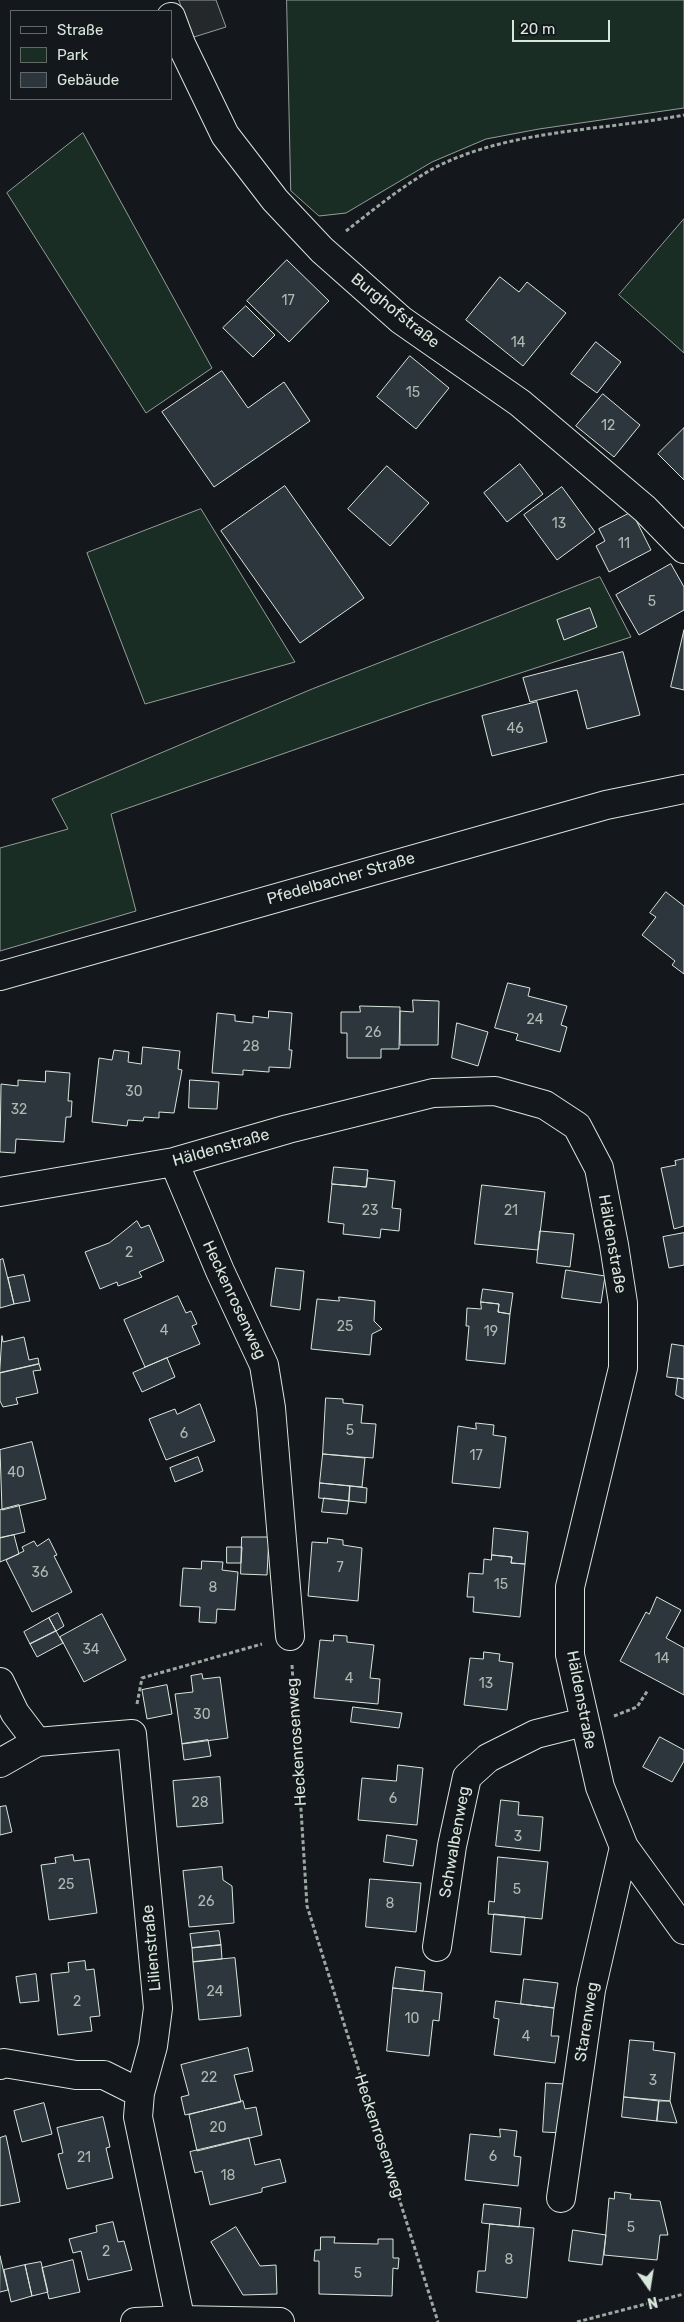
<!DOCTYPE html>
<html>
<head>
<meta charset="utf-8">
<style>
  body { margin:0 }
  #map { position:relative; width:684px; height:2322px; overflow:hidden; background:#14181c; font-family:Rubik,sans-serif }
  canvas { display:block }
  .legend { position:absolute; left:10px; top:10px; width:162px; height:90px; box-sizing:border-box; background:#14181c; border:1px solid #626a69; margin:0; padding:6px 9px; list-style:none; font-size:15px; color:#d8e6dc }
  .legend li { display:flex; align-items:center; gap:10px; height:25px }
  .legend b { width:25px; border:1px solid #626a69 }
  .north { position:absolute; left:624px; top:2262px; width:50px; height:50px; -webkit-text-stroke:4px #14181c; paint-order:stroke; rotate:167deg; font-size:14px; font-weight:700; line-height:20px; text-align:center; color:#d8e6dc }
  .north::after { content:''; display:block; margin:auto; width:18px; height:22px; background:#d8e6dc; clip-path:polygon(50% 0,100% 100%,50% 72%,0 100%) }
  .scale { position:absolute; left:512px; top:20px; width:98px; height:22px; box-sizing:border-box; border:2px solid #d8e6dc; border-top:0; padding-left:6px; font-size:15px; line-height:18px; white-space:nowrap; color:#d8e6dc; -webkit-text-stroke:4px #14181c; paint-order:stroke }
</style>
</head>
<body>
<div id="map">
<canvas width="684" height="2322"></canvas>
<ul class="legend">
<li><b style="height:6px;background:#14181c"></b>Straße</li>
<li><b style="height:14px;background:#1a2d24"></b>Park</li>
<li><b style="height:14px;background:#2c363c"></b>Gebäude</li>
</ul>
<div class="north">N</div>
<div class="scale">20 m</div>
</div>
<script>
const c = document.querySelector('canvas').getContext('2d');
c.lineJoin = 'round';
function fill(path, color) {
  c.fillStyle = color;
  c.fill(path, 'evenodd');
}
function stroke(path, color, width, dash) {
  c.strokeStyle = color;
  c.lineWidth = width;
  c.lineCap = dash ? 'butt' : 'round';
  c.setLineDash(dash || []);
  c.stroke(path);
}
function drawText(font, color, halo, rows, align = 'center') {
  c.font = font + ' Rubik,sans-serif';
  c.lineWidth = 4;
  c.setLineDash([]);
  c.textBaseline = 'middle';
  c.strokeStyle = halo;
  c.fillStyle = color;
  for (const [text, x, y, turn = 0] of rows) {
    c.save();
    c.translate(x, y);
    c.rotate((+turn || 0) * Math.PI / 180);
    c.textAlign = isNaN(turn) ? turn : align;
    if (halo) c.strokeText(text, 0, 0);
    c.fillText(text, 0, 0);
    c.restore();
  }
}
const green = new Path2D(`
  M287 0H684V108L539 129 486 139 432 162 346 213 319 216 291 191Z
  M83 133 212 368 146 413 7 193Z
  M684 219V353L619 295Z
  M201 509 295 662 145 704 87 553Z
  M600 577 631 637 425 704 111 814 136 911 0 951V848L68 829 52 799 312 689Z`);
const parking = new Path2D(`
  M179 0H216L226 27 194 37Z`);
const building = new Path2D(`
  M287 260 329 301 289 342 247 301Z
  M500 277 519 292 527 282 566 313 523 366 466 320Z
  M246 306 275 335 253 357 223 328Z
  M596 342 621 362 597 393 571 374Z
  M410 356 449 388 416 429 377 397Z
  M222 371 248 408 284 382 310 421 214 487 162 412Z
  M603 394 640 425 614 457 576 426Z
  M684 428V480L658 454Z
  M520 464 543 494 507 522 484 493Z
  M387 466 429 503 390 546 348 509Z
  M285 486 364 598 300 643 221 531Z
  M562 487 595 532 557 560 524 515Z
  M632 512 651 550 609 572 596 546 605 541 599 529Z
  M671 564 684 587V610L639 635 616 595Z
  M590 608 597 627 564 640 557 620Z
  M684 630V690L671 687Z
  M623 652 640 715 587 729 577 690 530 702 523 678Z
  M537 702 547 742 492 756 482 716Z
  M666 892 684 906V974L672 965 675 961 642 935 656 917 650 913Z
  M508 983 530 988 528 996 567 1006 561 1025 567 1027 560 1052 516 1040 518 1034 495 1028Z
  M413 1000 439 1001 438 1045H400V1011L413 1012Z
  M360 1006 400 1007 399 1049H381V1058H347V1033H341V1012H360Z
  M269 1011 292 1013 289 1050H292L290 1068 269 1067V1072L243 1070V1075L212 1073 217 1013 235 1015V1021L253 1023V1016L268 1018Z
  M457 1023 488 1032 478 1066 452 1058Z
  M143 1047 180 1051 178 1069 182 1070 174 1113 159 1112V1118L144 1117 143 1121 128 1120 127 1126 92 1122 99 1058 112 1060 114 1050 129 1052 128 1062 141 1064Z
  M46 1071 70 1073 68 1101H72L71 1117H66L64 1142 16 1139 15 1153 0 1152 1 1084 18 1086V1080L45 1082Z
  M190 1080 219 1082 217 1109 189 1108Z
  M684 1159V1226L674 1229 661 1168 676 1165 675 1161Z
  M334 1167 368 1170 366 1187 332 1184Z
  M368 1178 395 1181 392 1208 401 1209 399 1231 381 1229 380 1238 343 1234 344 1224 328 1222 332 1184 366 1187Z
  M482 1185 545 1192 538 1250 475 1244Z
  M137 1221 141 1228 149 1225 164 1261 139 1272 142 1277 118 1286 117 1282 100 1289 85 1252 109 1243Z
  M540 1231 574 1234 570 1267 537 1263Z
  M684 1233V1265L669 1268 663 1237Z
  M3 1259 14 1304 0 1308V1260Z
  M276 1268 304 1271 300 1310 271 1306Z
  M566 1270 605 1276 601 1303 562 1298Z
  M24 1275 30 1301 14 1304 8 1278Z
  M483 1289 513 1293 510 1314 498 1312 499 1304 481 1302Z
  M178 1296 186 1313 191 1311 197 1324 192 1326 200 1344 145 1367 124 1320Z
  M339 1297 375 1301 374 1321 382 1329 372 1334 370 1355 311 1349 317 1299 339 1301Z
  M481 1302 499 1304 498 1312 510 1314 505 1364 466 1360 469 1326H466L467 1308 481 1309Z
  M2 1336 3 1342 24 1337 29 1360 38 1358 39 1364 0 1373Z
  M672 1344 684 1346V1379L667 1377Z
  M167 1358 175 1377 142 1392 133 1373Z
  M39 1364 41 1370 33 1371 38 1393 16 1398 18 1404 3 1407 0 1401V1373Z
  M678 1378 684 1379V1399L676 1395Z
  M326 1398 343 1399V1403L363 1405 361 1423 376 1424 373 1458 323 1454Z
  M200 1404 215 1441 166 1460 149 1419 175 1409 177 1414Z
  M476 1423 494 1425 493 1435 506 1437 500 1488 452 1483 458 1426 476 1429Z
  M32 1442 46 1499 2 1510 0 1450Z
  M323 1454 365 1458 362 1487 320 1483Z
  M198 1457 203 1471 175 1482 170 1468Z
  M320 1483 350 1486 349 1501 319 1498Z
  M350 1486 367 1488 366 1503 349 1501Z
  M324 1498 349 1501 347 1514 322 1512Z
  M19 1505 25 1532 0 1538V1510Z
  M494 1528 528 1532 525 1564 511 1563 512 1557 492 1555Z
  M14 1535 19 1554 0 1562V1538Z
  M242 1537H269L267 1575 241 1574Z
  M328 1538 343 1540V1545L362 1548 358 1601 308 1596 312 1542 327 1543Z
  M49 1539 57 1555 54 1556 72 1592 32 1612 6 1560 24 1551 22 1547 34 1541 37 1546Z
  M227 1547H242L241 1563H227Z
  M492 1555 512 1557 511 1563 525 1564 520 1617 473 1612 474 1597H467L469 1573 483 1574 484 1559 491 1560Z
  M202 1561 223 1562 222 1570 238 1572 235 1610 217 1609 216 1623 199 1622 200 1607 180 1606 183 1568 201 1569Z
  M657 1597 681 1610 666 1638 684 1648V1695L620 1661 646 1612 649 1614Z
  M58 1613 64 1626 56 1631 49 1618Z
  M102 1614 126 1660 84 1682 60 1637Z
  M49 1618 56 1631 30 1644 24 1632Z
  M56 1631 63 1643 37 1657 30 1644Z
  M334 1635 347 1636V1642L374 1645 370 1678 380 1679 378 1704 314 1698 320 1640 333 1641Z
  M484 1652 500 1654 499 1661 513 1663 507 1710 464 1705 470 1658 483 1659Z
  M202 1674 203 1679 220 1677 228 1738 182 1744 175 1694 193 1692 191 1676Z
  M167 1685 172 1714 147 1719 142 1690Z
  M353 1707 402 1713 399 1728 351 1722Z
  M660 1737 684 1750V1761L672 1782 643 1767Z
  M208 1740 211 1756 184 1760 182 1744Z
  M398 1765 423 1768 417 1825 358 1820 362 1778 396 1781Z
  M220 1777 223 1823 177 1827 173 1781Z
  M501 1800 519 1802 518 1815 543 1817 540 1851 496 1846Z
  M6 1806 12 1832 0 1835V1807Z
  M387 1835 417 1840 413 1866 384 1862Z
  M73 1855 74 1861 89 1859 97 1913 49 1920 41 1865 56 1863 55 1858Z
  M498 1857 548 1862 542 1919 488 1914 489 1901 494 1902Z
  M222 1867 223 1880 232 1886 234 1923 189 1927 183 1871Z
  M370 1879 421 1883 416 1932 366 1927Z
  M494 1914 525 1917 521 1955 491 1952Z
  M219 1931 221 1945 192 1948 190 1934Z
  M221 1945 222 1959 193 1962 192 1948Z
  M235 1958 241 2016 199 2020 193 1962Z
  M85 1961 86 1970 94 1969 100 2016 90 2017 92 2031 58 2035 51 1974 69 1972 68 1963Z
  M396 1967 425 1971 423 1991 393 1988Z
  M36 1974 39 2001 20 2003 16 1977Z
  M524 1979 558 1983 554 2008 521 2004Z
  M393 1988 442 1993 439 2021 433 2020 429 2056 387 2051Z
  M496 2001 554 2008 551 2036H559L555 2063 494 2055 499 2019 494 2018Z
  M630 2040 654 2042 653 2050 675 2053 670 2101 624 2097Z
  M248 2048 253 2071 234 2075 241 2102 185 2115 181 2097 189 2095 181 2065Z
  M546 2083 565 2084 563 2133 543 2132Z
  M624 2097 659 2101 657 2121 622 2117Z
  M243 2101 245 2109 256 2107 262 2135 197 2151 189 2115Z
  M659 2101H670L677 2123 657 2121Z
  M44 2103 52 2134 22 2142 14 2111Z
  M103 2117 110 2147 106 2148 113 2178 67 2189 58 2154 63 2153 57 2128Z
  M500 2129 517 2131 514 2156 521 2157 518 2186 465 2180 470 2134 500 2137Z
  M6 2136 20 2202 0 2206V2138Z
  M249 2138 255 2165 280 2159 286 2182 262 2188V2192L210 2205 202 2171 195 2173 190 2152Z
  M615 2192 631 2194 630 2199 660 2201 668 2235H660L657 2260 604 2255 609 2198 614 2199Z
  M484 2204 521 2208 519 2227 482 2223Z
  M113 2222 118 2242 124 2241 132 2270 88 2280 81 2251 73 2253 69 2239 97 2232 96 2226Z
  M490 2224 534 2228 527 2298 476 2292 478 2271H485Z
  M236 2227 260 2266 276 2265 277 2294 243 2295 211 2242Z
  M573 2230 606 2235 602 2265 569 2261Z
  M321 2237H335L334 2243 378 2244V2239H393V2258H399L398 2269 393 2268 392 2296 319 2294V2261H314L315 2250H320Z
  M0 2256 8 2290 0 2292Z
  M73 2260 80 2292 49 2299 42 2268Z
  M41 2262 48 2292 32 2296 25 2265Z
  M25 2265 32 2296 11 2302 4 2270Z`);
const path = new Path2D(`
  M346 231C373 210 406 183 436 167 512 129 602 131 684 115
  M292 1665 307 1906 438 2322
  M137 1704 142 1678 262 1644
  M614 1716 637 1707 648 1690
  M577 2322 684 2294`);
const minor = new Path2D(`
  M171 17 181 44 225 135 275 200 322 250 401 320 520 403 645 509 684 549
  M0 976 606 805 684 789
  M174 1162 220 1271 264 1365 271 1408 290 1636
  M0 1192 174 1162 288 1129 433 1093 495 1091 545 1105 577 1126 599 1168 614 1245 623 1303V1368L570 1587V1655L600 1787 624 1847 684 1930
  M0 1682 15 1713 37 1742 132 1734 158 2008 153 2046 140 2093 138 2117 181 2322
  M0 1763 37 1742
  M437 1947 452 1846 467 1777 488 1758 536 1734 584 1722
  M0 2065 4 2063 76 2075H104L140 2093
  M561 2198 591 1990 624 1847
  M135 2322 180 2320 280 2322`);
const numberNames = [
  ["17",288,301],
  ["14",518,343],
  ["15",413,393],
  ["12",608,426],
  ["13",559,524],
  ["11",624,544],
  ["5",652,602],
  ["46",515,729],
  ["24",535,1020],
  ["26",373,1033],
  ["28",251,1047],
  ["30",134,1092],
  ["32",19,1110],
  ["23",370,1211],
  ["21",511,1211],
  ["2",129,1253],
  ["25",345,1327],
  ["4",164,1331],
  ["19",491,1332],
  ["5",350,1431],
  ["6",184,1434],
  ["17",476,1456],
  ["40",16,1473],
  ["7",340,1568],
  ["36",40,1573],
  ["15",501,1585],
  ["8",213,1588],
  ["34",91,1650],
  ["14",662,1659],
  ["4",349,1679],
  ["13",486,1684],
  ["30",202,1715],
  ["6",393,1799],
  ["28",200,1803],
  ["3",518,1837],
  ["25",66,1885],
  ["5",517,1890],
  ["26",206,1902],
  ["8",390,1904],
  ["24",215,1992],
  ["2",77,2002],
  ["10",412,2019],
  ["4",526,2037],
  ["22",209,2078],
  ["3",653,2081],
  ["20",218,2128],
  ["6",493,2157],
  ["21",84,2158],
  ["18",228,2176],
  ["5",631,2228],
  ["2",106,2252],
  ["8",509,2260],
  ["5",358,2274]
];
const streetNames = [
  ["Burghofstraße",395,311,39],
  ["Pfedelbacher Straße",341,879,-16],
  ["Häldenstraße",221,1148,-16],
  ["Häldenstraße",612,1244,80],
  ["Heckenrosenweg",234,1300,65],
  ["Häldenstraße",581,1700,79],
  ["Heckenrosenweg",297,1742,-94],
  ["Schwalbenweg",455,1842,-80],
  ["Lilienstraße",152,1948,-95],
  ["Starenweg",587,2022,-81],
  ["Heckenrosenweg",379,2136,72]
];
fill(green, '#1a2d24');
stroke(green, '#939e99', 1);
fill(parking, '#24282b');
stroke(parking, '#939e99', 1);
fill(building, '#2c363c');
stroke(building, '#d8e6dc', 1);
stroke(minor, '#d8e6dc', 30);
stroke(path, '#9da8a2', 3, [4, 2.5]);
stroke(minor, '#14181c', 28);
drawText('14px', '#adbab4', null, numberNames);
drawText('16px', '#d8e6dc', '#14181c', streetNames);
</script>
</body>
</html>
